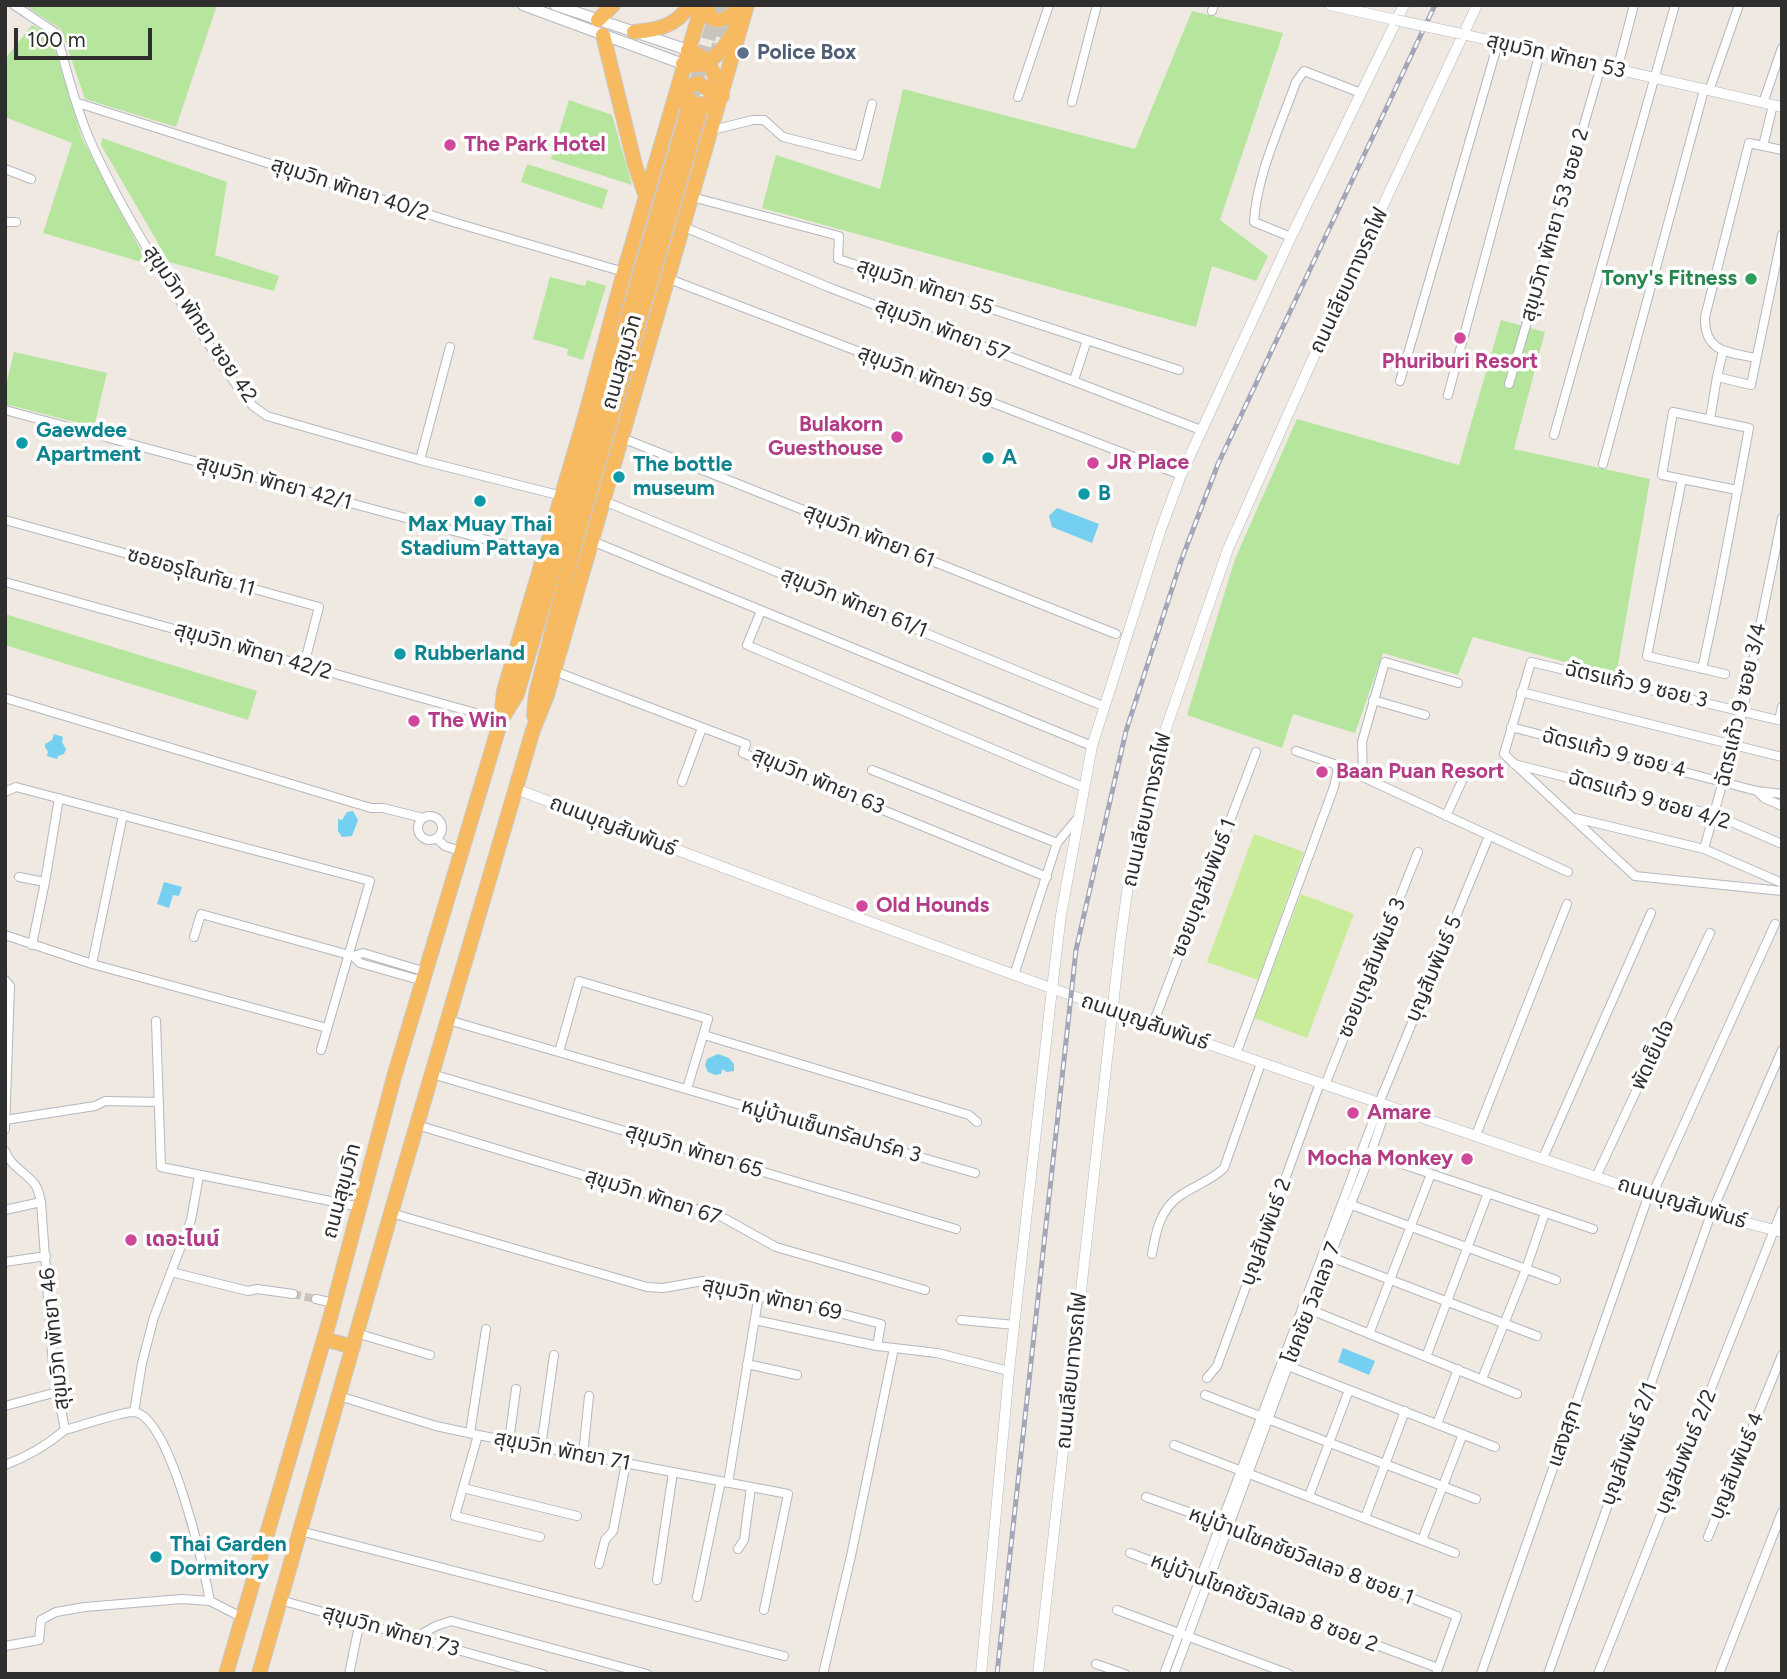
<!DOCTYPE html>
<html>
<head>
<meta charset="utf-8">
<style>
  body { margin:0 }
  #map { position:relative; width:1787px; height:1679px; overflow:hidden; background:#efe9e1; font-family:Figtree,sans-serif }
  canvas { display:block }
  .frame { position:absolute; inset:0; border:7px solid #2e2e2e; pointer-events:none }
  .scale { position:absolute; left:14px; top:28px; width:138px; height:32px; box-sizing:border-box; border:4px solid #2e2e2e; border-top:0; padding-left:9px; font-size:21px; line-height:24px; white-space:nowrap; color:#2e2e2e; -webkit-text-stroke:5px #fff; paint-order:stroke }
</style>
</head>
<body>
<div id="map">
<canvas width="1787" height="1679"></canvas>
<div class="frame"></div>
<div class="scale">100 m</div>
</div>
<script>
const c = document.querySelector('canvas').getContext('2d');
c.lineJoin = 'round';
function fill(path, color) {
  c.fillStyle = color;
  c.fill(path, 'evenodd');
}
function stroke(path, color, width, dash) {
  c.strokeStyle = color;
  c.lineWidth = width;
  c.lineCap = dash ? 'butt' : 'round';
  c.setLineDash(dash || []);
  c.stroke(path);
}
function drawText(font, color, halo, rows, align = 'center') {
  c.font = font + ' Figtree,"Noto Sans Thai",sans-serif';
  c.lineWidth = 7;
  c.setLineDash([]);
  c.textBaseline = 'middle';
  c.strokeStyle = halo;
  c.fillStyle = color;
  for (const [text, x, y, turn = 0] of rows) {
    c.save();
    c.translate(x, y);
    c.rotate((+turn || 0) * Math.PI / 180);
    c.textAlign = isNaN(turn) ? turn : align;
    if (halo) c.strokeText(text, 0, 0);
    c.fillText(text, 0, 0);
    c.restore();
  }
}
const green = new Path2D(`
  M24 5H217L176 127 85 99 61 29Z
  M1192 11 1283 33 1220 220 1268 256 1256 281 1212 266 1196 327 762 208 776 155 880 189 903 89 1135 149Z
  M32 25 51 36 82 138 148 264 43 233 72 143 5 117V59Z
  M569 100 612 115 632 185 551 159Z
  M102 138 227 182 215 255 279 276 274 291 169 262 101 145Z
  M527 164 608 190 602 209 521 182Z
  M550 277 585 286 587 280 606 286 583 360 567 355 568 349 533 339Z
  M1501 320 1545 332 1514 449 1650 479 1616 676 1473 637 1458 675 1383 653 1355 733 1293 714 1282 748 1187 715 1235 559 1297 419 1459 465Z
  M14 352 107 373 94 427 5 404V389Z
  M5 614 257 691 248 720 5 645Z`);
const pitch = new Path2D(`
  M1254 834 1304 852 1258 980 1207 962Z
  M1301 894 1354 914 1307 1038 1254 1018Z`);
const water = new Path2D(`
  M1057 508 1099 524 1092 543 1052 527 1049 516Z
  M54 734 63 737 62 742 66 749 64 754 58 756 57 759 47 756 48 752 45 747V744L52 740Z
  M353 811 358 820 352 836 342 837 338 831V819L342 820 347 812Z
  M164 882 182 887 179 896 173 895 169 908 157 904Z
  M718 1054 729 1058 734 1064V1071L727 1072 722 1069 721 1074 715 1075 708 1072 705 1065 707 1059Z
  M1343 1348 1375 1361 1369 1375 1338 1362Z`);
const minorTunnel = new Path2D(`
  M293 1294 316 1299`);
const trunkTunnel = new Path2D(`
  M715 58 731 5
  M691 100 718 5`);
const minor = new Path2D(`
  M14 5 56 33C67 70 76 110 92 145 131 231 186 311 239 389L253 406 267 416 420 460 562 496
  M1212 11 1214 5
  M1617 70 1634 5
  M1709 91 1739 5
  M1018 97 1049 5
  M1072 102 1097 5
  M78 103 453 222 624 272
  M1763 103 1782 48
  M712 130 753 120H764L783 137 859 156 872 104
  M1763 146 1773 105
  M5 169 31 179
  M692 197 839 236 838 259 1179 370
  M5 222H16
  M684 227 828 287 1201 430
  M1291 237 1254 222C1257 174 1280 127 1296 82L1304 71 1361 93
  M669 279 1181 475
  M1723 351 1717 377 1751 385 1782 235
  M1756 358C1729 352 1704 353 1705 317L1749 143 1782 150
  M1074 380 1087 340
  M1400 381 1498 43
  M1509 384 1601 66
  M1448 395 1540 52
  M5 410 543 555
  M1710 419 1717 377
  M1554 435 1675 5
  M622 438 1116 634
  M420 460 450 347
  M1603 464 1704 90
  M1682 479 1647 656 1725 674
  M604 501 1103 706
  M5 520 319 607 304 665
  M592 541 1092 746
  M5 582 501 720
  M761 611 747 645 1083 787
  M1702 669C1720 589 1734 508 1749 428L1673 412 1662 475 1737 490
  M554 671 746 744 743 753 1047 877
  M1458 683 1385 662 1362 742 1363 777 1568 872
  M1521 692 1782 757
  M5 698 371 808H383L423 818
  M1373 700 1425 715
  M1779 720 1782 707
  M1782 721 1531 662 1504 754 1635 876 1782 891
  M1511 727 1757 791 1782 794
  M1514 764 1715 815 1782 844
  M872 770 1057 843
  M682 782 702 728
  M1757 791 1764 798 1782 806
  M5 792 16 787 370 881 321 1050
  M1446 816 1467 770
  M418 828a12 12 0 1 1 24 0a12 12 0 1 1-24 0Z
  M1575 818 1704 849 1782 883
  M436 838 445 846 460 851
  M1704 849 1743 710 1782 518
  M19 877 45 882
  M5 935 92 964 327 1028
  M194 937 201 914 353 956 363 953 426 972
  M32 945 45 882 59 798
  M353 956 360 963 423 981
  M92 964 123 815
  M1014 975 1057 843 1077 819
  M5 980 10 986 5 1129
  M448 1020 975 1173
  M156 1021 161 1167 360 1207
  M1153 1024 1256 752
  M704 1035 969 1115 977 1122
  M559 1052 579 981 708 1019 687 1089
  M1236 1054 1334 787 1338 769 1334 764 1296 751
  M432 1074 956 1229
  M1325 1085 1418 852
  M1379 1103 1489 836
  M5 1120 95 1106 105 1101 159 1102
  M417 1125 722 1217 776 1247 925 1290
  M1476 1135 1567 904
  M5 1151C11 1166 22 1170 32 1181 38 1186 39 1194 41 1202L53 1366 65 1430C80 1426 121 1412 133 1412 170 1413 204 1569 210 1601
  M1367 1152 1593 1229
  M1543 1158 1651 913
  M1596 1177 1710 933
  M1652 1195 1775 924
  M1349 1204 1556 1280
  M5 1210 41 1202
  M391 1213 647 1287 663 1288 703 1281 758 1300 764 1296H774L881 1324 877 1346
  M1152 1254C1156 1231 1160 1209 1181 1195 1196 1185 1212 1180 1224 1168L1261 1063
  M1328 1256 1537 1336
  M5 1262 46 1256
  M171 1272 248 1291 257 1289 293 1294
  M316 1299 334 1303
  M1306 1308 1517 1394
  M755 1320 877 1346 937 1353 1009 1371
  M961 1320 1015 1325
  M356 1333 430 1355
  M1369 1334 1431 1174
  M1426 1357 1488 1193
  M747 1364 797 1375
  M1283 1364 1495 1447
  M1207 1378 1217 1366 1320 1083
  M1482 1379 1526 1269 1545 1213
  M1205 1395 1476 1499
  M339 1396 436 1426 478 1435 788 1494 764 1610
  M5 1406 57 1392
  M134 1412 142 1363 154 1317 191 1220 199 1176
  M1437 1424 1458 1369
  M470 1433 486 1329
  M478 1435 455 1516 540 1537
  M509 1441 516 1389
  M1174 1445 1455 1553
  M541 1447 554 1355
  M583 1455 589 1396
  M5 1465C29 1456 46 1446 65 1430
  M728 1483 758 1300
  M463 1488 577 1516
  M1309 1496 1349 1390
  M1146 1497 1228 1526 1457 1616 1436 1674
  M1365 1518 1405 1411
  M300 1531 784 1656
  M1708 1537 1782 1355
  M1422 1540 1463 1434
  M738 1549 744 1540 751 1487
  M1130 1553 1438 1668
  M599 1564 605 1540 613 1531 626 1463
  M657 1580 673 1472
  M697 1597 721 1481
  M280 1600 543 1674
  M1117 1610 1289 1674
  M416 1637 436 1626 451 1621 647 1674
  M5 1646 39 1640 41 1620 56 1612 85 1607 182 1599 210 1601 243 1618
  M1096 1664 1125 1674
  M349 1674 360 1621
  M823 1674 851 1556 894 1348
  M1164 1674 1380 1103
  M1174 1674 1309 1309 1371 1153 1387 1106
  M1481 1674 1649 1194
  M1548 1674 1711 1214 1782 1050
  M1598 1674 1782 1210
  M1719 1674 1782 1512`);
const tertiary = new Path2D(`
  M1330 5 1396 20
  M1462 34 1782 107
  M516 789C808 900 1100 1009 1397 1109 1524 1152 1651 1199 1782 1232
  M981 1674 1009 1371 1052 989 1061 915 1092 746 1161 529 1181 475 1291 237 1404 5
  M1038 1674 1120 943 1131 864 1162 740 1228 549 1343 291 1477 5`);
const secondary = new Path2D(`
  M523 5 683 64
  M555 5 688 50`);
const trunk = new Path2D(`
  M708 5 710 18C723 24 732 16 740 5
  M598 20 613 5
  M634 32C656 30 678 26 689 5
  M603 35 635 165 646 197
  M688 50C712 58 714 74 722 96
  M683 64C710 72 726 46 737 26
  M678 101 686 87 698 83 711 91 714 110
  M534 716 536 694 575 543 702 104
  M503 717 517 694 691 100
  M324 1339 353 1347
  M226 1674 329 1322 394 1077 501 720 504 691 585 417 624 272 702 5
  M259 1674 391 1213 533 730 547 695 747 5`);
const rail = new Path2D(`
  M997 1674 1076 950 1126 731 1181 561 1218 464 1435 5`);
const tertiaryBridge = new Path2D(`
  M1396 20 1462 34`);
const markers = [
  [743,53,7,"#5c6f8a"],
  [450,145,7,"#d1479c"],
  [1751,279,7,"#2e9e5b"],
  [1460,338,7,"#d1479c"],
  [897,437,7,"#d1479c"],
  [22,443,7,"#0f9aa8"],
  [988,458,7,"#0f9aa8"],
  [1093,463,7,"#d1479c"],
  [619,477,7,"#0f9aa8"],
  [1084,494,7,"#0f9aa8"],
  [480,501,7,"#0f9aa8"],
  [400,654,7,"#0f9aa8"],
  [414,721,7,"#d1479c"],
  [1322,772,7,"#d1479c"],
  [862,906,7,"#d1479c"],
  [1353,1113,7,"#d1479c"],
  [1467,1159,7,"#d1479c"],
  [131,1240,7,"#d1479c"],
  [156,1557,7,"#0f9aa8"]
];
const serviceNames = [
  ["Police Box",757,53]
];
const streetNames = [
  ["สุขุมวิท พัทยา 53",1556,56,13],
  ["สุขุมวิท พัทยา 40/2",350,189,18],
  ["สุขุมวิท พัทยา 53 ซอย 2",1555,225,-74],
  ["ถนนเลียบทางรถไฟ",1349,281,-65],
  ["สุขุมวิท พัทยา 55",925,287,18],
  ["สุขุมวิท พัทยา ซอย 42",200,324,56],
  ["สุขุมวิท พัทยา 57",942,330,21],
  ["ถนนสุขุมวิท",622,362,-74],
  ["สุขุมวิท พัทยา 59",925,377,21],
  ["สุขุมวิท พัทยา 42/1",274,483,15],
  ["สุขุมวิท พัทยา 61",869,536,22],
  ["ซอยอรุโณทัย 11",191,572,16],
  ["สุขุมวิท พัทยา 61/1",854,603,22],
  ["สุขุมวิท พัทยา 42/2",253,651,16],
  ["ฉัตรแก้ว 9 ซอย 3",1636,685,13],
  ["ฉัตรแก้ว 9 ซอย 3/4",1741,705,-77],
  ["ฉัตรแก้ว 9 ซอย 4",1614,753,14],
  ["สุขุมวิท พัทยา 63",818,781,23],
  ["ฉัตรแก้ว 9 ซอย 4/2",1649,800,16],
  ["ถนนเลียบทางรถไฟ",1147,810,-77],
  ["ถนนบุญสัมพันธ์",613,826,21],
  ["ซอยบุญสัมพันธ์ 1",1204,888,-69],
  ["ซอยบุญสัมพันธ์ 3",1372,968,-68],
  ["บุญสัมพันธ์ 5",1434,969,-67],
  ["ถนนบุญสัมพันธ์",1145,1022,19],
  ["พัดเย็นใจ",1653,1055,-65],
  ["หมู่บ้านเซ็นทรัลปาร์ค 3",831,1131,16],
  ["สุขุมวิท พัทยา 65",694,1151,17],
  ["ถนนสุขุมวิท",342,1191,-75],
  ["สุขุมวิท พัทยา 67",653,1197,18],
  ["ถนนบุญสัมพันธ์",1682,1203,17],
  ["บุญสัมพันธ์ 2",1266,1232,-70],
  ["สุขุมวิท พัทยา 69",772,1299,12],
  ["โชคชัย วิลเลจ 7",1312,1303,-69],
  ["สุขุมวิท พัทยา 46",55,1339,-96],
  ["ถนนเลียบทางรถไฟ",1072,1371,-84],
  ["แสงสุภา",1565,1434,-71],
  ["บุญสัมพันธ์ 2/1",1629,1444,-70],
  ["สุขุมวิท พัทยา 71",562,1451,11],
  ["บุญสัมพันธ์ 2/2",1686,1452,-68],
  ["บุญสัมพันธ์ 4",1737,1466,-68],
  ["หมู่บ้านโชคชัยวิลเลจ 8 ซอย 1",1301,1556,21],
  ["หมู่บ้านโชคชัยวิลเลจ 8 ซอย 2",1264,1603,21],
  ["สุขุมวิท พัทยา 73",391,1631,16]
];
const hotelNames = [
  ["The Park Hotel",464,145],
  ["Phuriburi Resort",1460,362,"center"],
  ["Bulakorn",883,425,"right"],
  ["Guesthouse",883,449,"right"],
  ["JR Place",1107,463],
  ["The Win",428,721],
  ["Baan Puan Resort",1336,772],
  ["Old Hounds",876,906],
  ["Amare",1367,1113],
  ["Mocha Monkey",1453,1159,"right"],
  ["เดอะไนน์",145,1240]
];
const leisureNames = [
  ["Tony's Fitness",1737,279]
];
const cultureNames = [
  ["Gaewdee",36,431],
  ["Apartment",36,455],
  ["A",1002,458],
  ["The bottle",633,465],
  ["museum",633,489],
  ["B",1098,494],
  ["Max Muay Thai",480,525,"center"],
  ["Stadium Pattaya",480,549,"center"],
  ["Rubberland",414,654],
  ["Thai Garden",170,1545],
  ["Dormitory",170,1569]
];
fill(green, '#b6e59e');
fill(pitch, '#c9ec9a');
fill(water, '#75cff0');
stroke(minorTunnel, '#c8c4bd', 8, [8, 4]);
stroke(trunkTunnel, '#c8c4bd', 14, [14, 7]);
stroke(minor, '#b4b7c1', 10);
stroke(tertiary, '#b4b7c1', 11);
stroke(secondary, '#b4b7c1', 12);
stroke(trunk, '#c9c9c9', 16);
stroke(minor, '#fff', 8);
stroke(tertiary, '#fff', 10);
stroke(secondary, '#fff', 10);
stroke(trunk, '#f8ba60', 14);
stroke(rail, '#a3a6b8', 5);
stroke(rail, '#fff', 2.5, [8]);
stroke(tertiaryBridge, '#b4b7c1', 11, []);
stroke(tertiaryBridge, '#fff', 10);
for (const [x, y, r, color] of markers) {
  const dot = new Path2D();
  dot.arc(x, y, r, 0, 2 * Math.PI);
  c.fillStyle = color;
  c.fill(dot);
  stroke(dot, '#fff', 2.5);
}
drawText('bold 21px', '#4e5e75', '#fff', serviceNames, 'left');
drawText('21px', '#2e2e2e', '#fff', streetNames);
drawText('bold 21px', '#b23c85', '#fff', hotelNames, 'left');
drawText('bold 21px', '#27864d', '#fff', leisureNames, 'right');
drawText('bold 21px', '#0d838f', '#fff', cultureNames, 'left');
</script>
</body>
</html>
